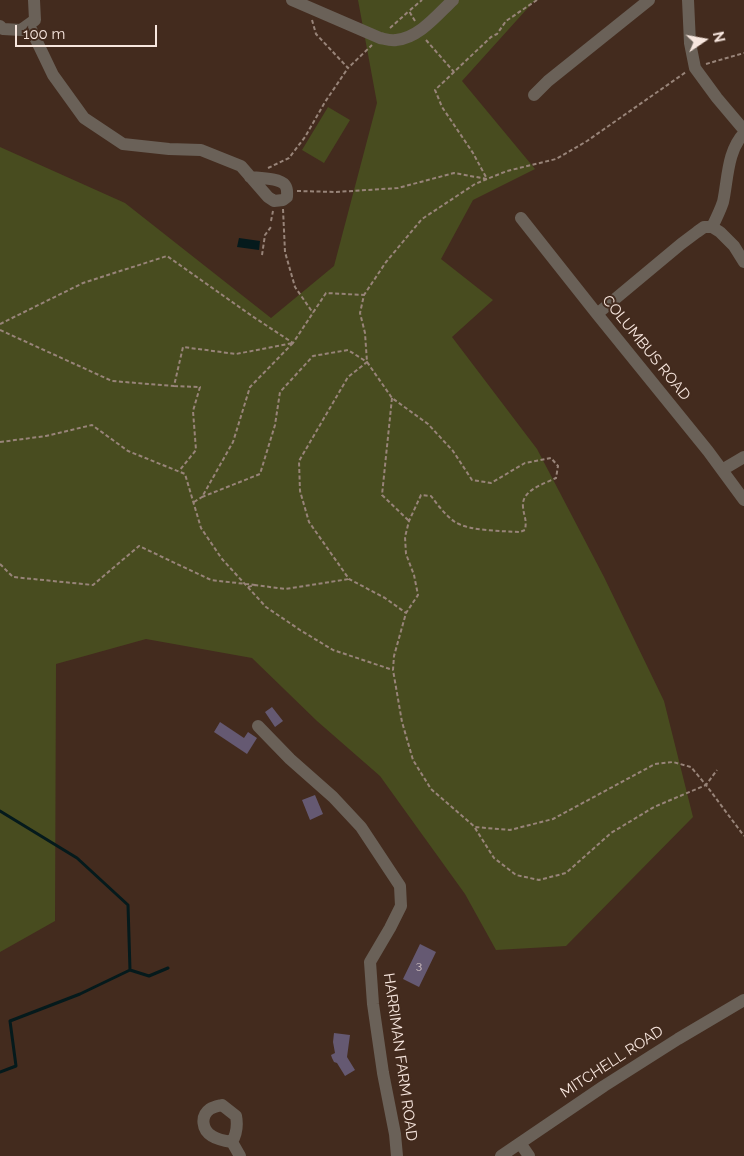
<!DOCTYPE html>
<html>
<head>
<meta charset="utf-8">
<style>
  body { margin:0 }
  #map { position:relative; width:744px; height:1156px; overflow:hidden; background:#432b1e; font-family:Raleway,sans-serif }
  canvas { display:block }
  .north { position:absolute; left:679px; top:15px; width:50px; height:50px; -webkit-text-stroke:4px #432b1e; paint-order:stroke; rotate:78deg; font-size:14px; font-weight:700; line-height:20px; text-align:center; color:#f7e6de }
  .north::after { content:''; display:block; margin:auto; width:18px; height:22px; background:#f7e6de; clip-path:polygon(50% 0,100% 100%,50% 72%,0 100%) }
  .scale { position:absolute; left:15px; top:25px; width:142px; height:22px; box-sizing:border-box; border:2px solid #f7e6de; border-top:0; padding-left:6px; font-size:15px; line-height:18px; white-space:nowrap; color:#f7e6de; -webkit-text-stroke:4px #432b1e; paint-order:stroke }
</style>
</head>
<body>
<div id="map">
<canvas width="744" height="1156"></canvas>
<div class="north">N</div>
<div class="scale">100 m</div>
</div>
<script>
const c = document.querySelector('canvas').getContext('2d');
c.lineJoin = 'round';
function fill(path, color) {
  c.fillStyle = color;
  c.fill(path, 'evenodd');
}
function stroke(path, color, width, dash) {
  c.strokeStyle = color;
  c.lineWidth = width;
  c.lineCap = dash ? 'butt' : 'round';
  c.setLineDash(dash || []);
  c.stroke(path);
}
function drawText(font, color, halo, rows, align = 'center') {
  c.font = font + ' Raleway,sans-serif';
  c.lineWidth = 4;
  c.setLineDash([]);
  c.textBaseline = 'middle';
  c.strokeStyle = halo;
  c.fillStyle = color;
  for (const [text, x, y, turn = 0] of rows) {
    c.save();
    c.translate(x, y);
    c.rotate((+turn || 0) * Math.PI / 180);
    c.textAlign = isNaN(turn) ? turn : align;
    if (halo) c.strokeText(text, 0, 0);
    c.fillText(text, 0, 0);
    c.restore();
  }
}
const green = new Path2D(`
  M358 0H535L462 81 535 169 473 200 441 259 493 300 452 337 537 449 604 577 664 701 693 817 566 946 496 950 465 894 380 776 317 721 252 658 146 639 56 664 55 921 0 952V147L125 203 271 318 334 266 377 103Z
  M328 107 350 120 324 163 302 150Z`);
const water = new Path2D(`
  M239 238 260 241 259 250 237 247Z`);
const stream = new Path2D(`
  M0 811 77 858 128 905 130 970 80 994 10 1021 16 1066 0 1072
  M130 970 149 976 168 968`);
const building = new Path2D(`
  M272 707 283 721 275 727 265 712Z
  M220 722 244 738 248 732 257 738 247 754 214 732Z
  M315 795 323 814 310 820 302 800Z
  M420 944 436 952 419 987 403 979Z
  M334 1033 350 1035 347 1057 355 1070 345 1076 337 1063 334 1062 332 1058 331 1055 335 1053 333 1042Z`);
const path = new Path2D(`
  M537 0 506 21 497 34 491 37 435 90 442 107 473 153 487 179 475 184 422 219 386 262 364 295 360 313 365 333 367 362 392 398 428 424 453 451 472 480 491 483 525 463 551 458 558 466 556 478C544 484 521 490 523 507 524 517 527 519 525 530L520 532C502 531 469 531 455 522 445 515 438 505 431 496L421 495 409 521 405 537 406 554 414 575 418 595 406 613 394 656 393 670 402 722 413 760 431 789 475 827 510 830 553 819 655 764 673 762 691 767 706 785 717 770
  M312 20 316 34 348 68 372 45
  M415 21 409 11 422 0
  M390 28 409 11
  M426 40 454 72
  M706 64 744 53
  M268 168 289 158 305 137 325 102 348 68
  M297 191 336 192 398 188 454 173 487 179 507 171 556 159 587 141 686 72
  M283 209 285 252 295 287 313 313
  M271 221 273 211
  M262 255 265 235 271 227
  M0 324 83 283 167 256 252 316 293 343 326 293 364 295
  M0 330 112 381 174 386 183 347 236 354 293 343
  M293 343 250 387 233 442 202 497 260 474 275 425 280 392 313 356 348 350 367 362 348 377 299 461 300 491 309 522 349 579 385 598 406 613
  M174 386 200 387 193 411 196 450 179 471
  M392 398 382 495 409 521
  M0 442 46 436 92 425 128 451 185 474 201 528 222 559 266 607 300 630 333 650 393 670
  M194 502 202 497
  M0 564 13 577 93 585 139 546 211 580 255 585
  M248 587 255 585 285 589 349 579
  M475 828 494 858 516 875 539 880 566 873 611 833 654 807 706 785 744 836`);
const minor = new Path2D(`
  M292 0 380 38C385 39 391 41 396 40 419 38 437 15 453 0
  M688 0 690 43 695 68 717 98 744 130
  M29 25 53 75 84 118 123 144 169 149 201 150 241 166 268 197 274 201 283 200 287 197C287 193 288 189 285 185 280 178 258 178 250 177
  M0 26 3 29 21 30 35 20 34 0
  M534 95 548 81 649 0
  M521 218 597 314 708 451 744 500
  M712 227C716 219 720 211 723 202 728 179 727 151 744 133
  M597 314 681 244 697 232 704 227H712L720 232 734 246 744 262
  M722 470 744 457
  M258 726 290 759 333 797 361 827 400 886 401 906 390 928 370 962 373 1004 383 1073 395 1134 397 1156
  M222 1105 236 1116C238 1126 237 1133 232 1142 225 1141 218 1140 212 1136 202 1130 200 1116 210 1109 213 1107 218 1106 222 1105Z
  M232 1142 240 1156
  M520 1143 529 1156
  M501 1156 604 1086 678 1039 744 1000`);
const numberNames = [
  ["3",419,965]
];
const streetNames = [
  ["COLUMBUS ROAD",646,348,51],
  ["HARRIMAN FARM ROAD",400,1057,82],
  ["MITCHELL ROAD",612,1062,-33]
];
fill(green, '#484c1f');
fill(water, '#051a1c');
stroke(stream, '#051a1c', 3);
fill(building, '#655972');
stroke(path, '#988479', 2, [4, 2.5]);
stroke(minor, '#6a6158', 12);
drawText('12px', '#d2c3c3', null, numberNames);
drawText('15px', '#f7e6de', '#432b1e', streetNames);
</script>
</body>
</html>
